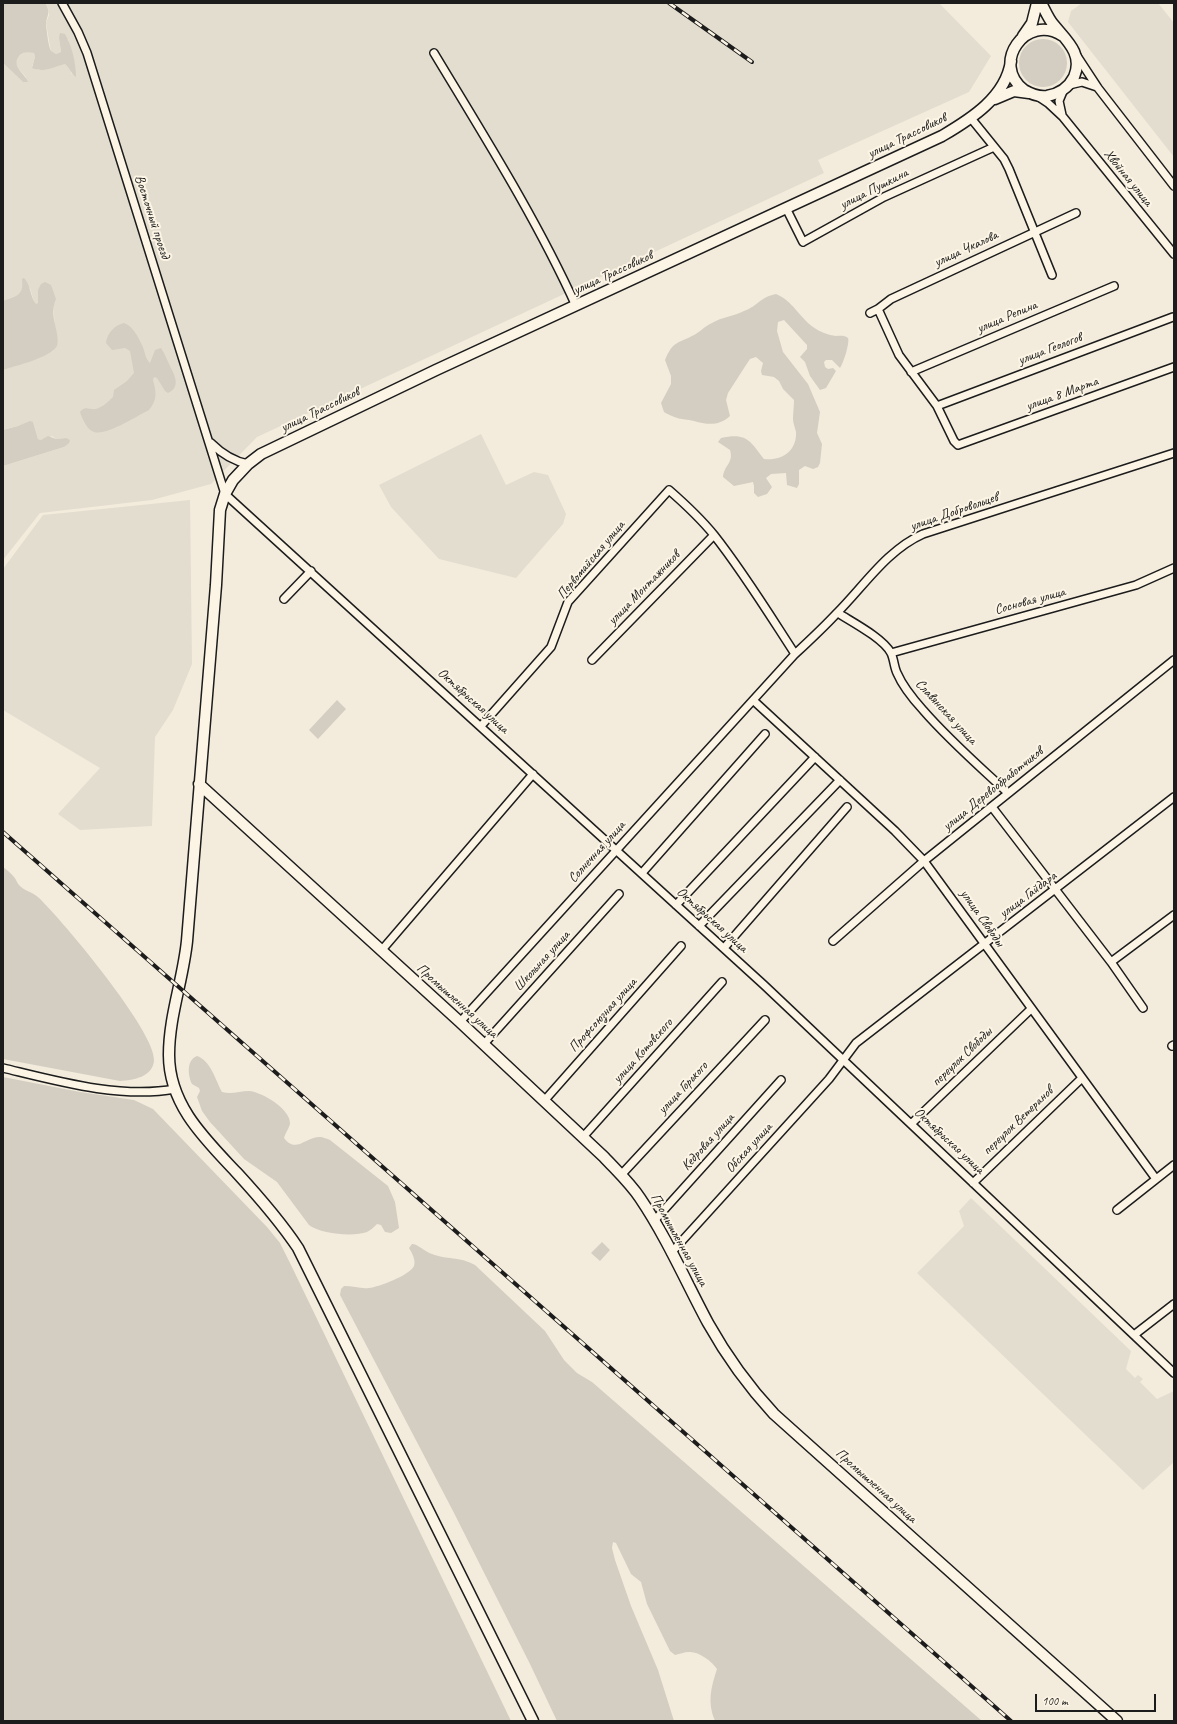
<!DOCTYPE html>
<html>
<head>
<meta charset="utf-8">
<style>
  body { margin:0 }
  #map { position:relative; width:1177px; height:1724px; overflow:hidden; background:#f3ecdd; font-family:Caveat,sans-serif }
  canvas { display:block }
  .frame { position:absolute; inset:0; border:4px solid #1c1c1c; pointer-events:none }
  .scale { position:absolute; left:1035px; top:1694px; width:121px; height:18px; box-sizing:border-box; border:2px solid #1c1c1c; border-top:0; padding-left:5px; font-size:12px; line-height:14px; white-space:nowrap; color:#1c1c1c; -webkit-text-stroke:3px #fcf5e5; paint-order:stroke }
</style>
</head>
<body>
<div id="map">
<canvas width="1177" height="1724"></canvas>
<div class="frame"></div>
<div class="scale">100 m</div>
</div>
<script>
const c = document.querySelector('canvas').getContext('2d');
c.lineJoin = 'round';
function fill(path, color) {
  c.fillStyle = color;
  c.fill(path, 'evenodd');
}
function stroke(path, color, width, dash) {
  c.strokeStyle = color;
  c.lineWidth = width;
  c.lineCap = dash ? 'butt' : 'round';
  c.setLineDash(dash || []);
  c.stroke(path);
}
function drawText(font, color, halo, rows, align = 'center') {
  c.font = font + ' Caveat,sans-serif';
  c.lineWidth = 4;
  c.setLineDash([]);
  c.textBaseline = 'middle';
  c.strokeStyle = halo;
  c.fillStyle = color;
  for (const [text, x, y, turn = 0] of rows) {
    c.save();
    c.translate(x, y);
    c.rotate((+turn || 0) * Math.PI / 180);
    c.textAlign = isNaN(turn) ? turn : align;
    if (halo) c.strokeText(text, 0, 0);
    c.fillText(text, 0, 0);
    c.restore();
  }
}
const built = new Path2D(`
  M45 3H939L991 56 969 92 818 160 824 173 257 437 211 484 152 500 40 513 3 560V466L64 447 66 438 56 439 52 436 41 440 38 439 33 422 3 430V370L45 355 53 351 57 346 53 305 38 290V303L36 305 34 302 30 288 23 284 21 293 16 296 3 301V63L23 82 26 77 18 68 16 63 18 57 22 53 27 51 34 53 35 57 32 67 38 70 65 64 69 66 72 75 75 66 68 39 59 38 61 52 56 54 51 52 46 23 49 15 48 8Z
  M1082 3H1158L1174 23V157L1068 22 1071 11Z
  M481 434 506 485 534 472 548 475 566 514 563 524 516 578 439 559 391 507 379 485Z
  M190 500 192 664 173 710 155 737 152 826 80 830 58 814 100 768 3 710V569L43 515Z
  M971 1198 1131 1351 1126 1369 1135 1378 1138 1375 1143 1379 1140 1382 1157 1399 1174 1391V1462L1143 1490 917 1273 964 1226 959 1211Z`);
const green = new Path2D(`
  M3 3C16 4 31 3 45 3 52 13 46 16 46 25 47 32 48 45 51 51L56 54 61 52 59 38 60 33 65 34C72 46 76 63 76 77 71 74 70 68 65 64 53 67 45 73 32 68L35 57 34 53C28 52 23 51 19 56 11 67 25 73 28 82H23L3 63Z
  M1019 63a24 24 0 1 1 48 0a24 24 0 1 1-48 0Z
  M24 278C31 285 30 297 36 304L38 303V290L41 284 45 282 51 285 56 299C52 308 53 315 55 324 56 330 59 339 57 346 52 357 15 366 3 370V301C16 296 24 296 22 279Z
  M776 294C793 301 799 317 813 327 820 332 828 335 836 336 841 336 844 335 848 338 850 343 843 364 840 368L832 360H826L824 362 825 367 828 369 833 368 836 371 826 388 820 390 810 376 805 362 800 357 807 349V345L784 320 778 322 777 331 783 352 808 384 820 412 817 433 822 444 820 463 818 467 813 469 805 466 799 470V484L797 488 787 485 786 473 771 474 766 478 772 487 767 494 758 497 754 493V486L753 482 734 486 723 477C724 465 734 463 730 450L718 442 721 438C747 432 750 441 764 459 782 461 797 451 796 432 795 427 793 423 793 419 793 413 794 406 794 400L783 389 779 381 774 377 762 375 761 371 763 363 756 357 750 359 746 365 728 393 726 400 730 416C719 426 708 425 694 421 680 418 678 420 664 412L661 403 671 384V376L665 360C673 341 677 344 694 335 700 332 705 326 712 323 722 317 734 316 744 311 758 306 760 297 776 294Z
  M124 323C133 326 138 337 142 345 145 351 145 359 150 363L155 350 161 348C165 354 167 360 170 366 175 376 181 387 168 393L165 391 157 378 154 377 153 380C156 392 158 399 149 410 137 416 106 436 94 432 87 430 82 418 80 412 85 405 89 410 96 409 103 407 109 401 113 397L114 390 127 381 134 373 130 351 125 348 112 350 106 343C107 333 115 325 124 323Z
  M30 421 33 422 38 439 41 440 48 436 56 439 66 438 70 440 69 443 64 447 3 466V430L18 426Z
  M337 700 346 709 318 739 309 730Z
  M3 867C7 870 11 873 14 877 16 879 17 883 19 885 24 891 33 892 39 898 62 920 157 1033 154 1061 152 1077 134 1080 120 1081L3 1059Z
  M197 1056C211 1061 215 1079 222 1092 231 1095 240 1091 249 1091 262 1092 291 1109 290 1124 289 1128 285 1134 284 1138 296 1154 305 1137 320 1137 323 1137 327 1139 330 1140L388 1186 395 1202 399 1228 391 1233 385 1232 381 1225 377 1224C374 1227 371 1230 367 1232 353 1237 321 1234 309 1225L277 1182 244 1159 210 1122 202 1111 197 1097 200 1091 199 1088 192 1084C188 1076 186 1060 197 1056Z
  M3 1077 80 1092 134 1100 153 1109 267 1227 280 1243 291 1265 511 1721H3Z
  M602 1242 610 1250 600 1261 591 1253Z
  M412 1244C418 1244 425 1252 432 1254 447 1260 459 1256 475 1265L545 1331 564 1360 577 1373 592 1382 982 1721H715C707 1703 711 1687 717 1669 712 1661 698 1651 689 1652 684 1652 680 1654 675 1655L670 1651 647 1604 641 1582 631 1574 616 1543 613 1542 612 1548 615 1560 631 1606 658 1670 674 1721H557L530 1664 453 1511 340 1295 341 1289 344 1286C353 1286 361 1289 369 1288 379 1287 410 1275 414 1266 416 1260 412 1253 409 1248Z`);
const street = new Path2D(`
  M62 3 78 32 87 53 225 494 764 985 1174 1373
  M434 53C484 136 536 218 576 306
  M1077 56 1098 88 1174 186
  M1069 85 1082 82 1097 87
  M1039 97 1048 103 1063 117 1174 254
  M1062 115 1059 101 1064 89
  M970 117 1004 159 1009 169 1052 275
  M786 208 803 242 884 197 994 147
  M878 309 899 355 937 406 954 441 958 445 1174 367
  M870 313 878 309 891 299 1076 213
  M911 372 1114 286
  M937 406 1173 317
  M211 443C222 454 233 461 248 464
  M284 599 311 571
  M838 613C852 622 883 638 891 653 894 659 894 667 897 673 903 687 913 699 923 710 949 740 979 766 1008 793
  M891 653 1136 585 1174 568
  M592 660 714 535
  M754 701 895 831 924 861 1156 1179
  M481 726 551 647 568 602 669 490C685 504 701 519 714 535 744 573 769 614 795 654
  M992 807 1111 962 1143 1008
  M642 873 765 734
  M676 905 815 757
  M699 926 840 780
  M833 941 924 861 1174 660
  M724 948 847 807
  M381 951 533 774
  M1111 962 1174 915
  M460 1022 795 654C809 641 824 627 837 613 864 586 887 550 923 534L1174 453
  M484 1044 619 894
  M1172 1046 1174 1045
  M3 1068C57 1081 120 1099 175 1089
  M544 1101 681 946
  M911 1124 1031 1009
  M583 1137 722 982
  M621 1175 765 1020
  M973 1183 1082 1078
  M1117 1210 1174 1165
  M654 1221 781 1080
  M671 1253 829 1079 856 1043 1174 797
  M1134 1335 1174 1304`);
const secondary = new Path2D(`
  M1041 3C1045 10 1048 18 1053 24 1066 40 1084 54 1074 77 1069 87 1059 94 1047 96 1039 97 1031 94 1024 90 990 64 1026 12 1063 36
  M1023 36 1032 23 1037 3
  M995 99 1014 91 1029 93
  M199 784 460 1022 604 1157C617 1171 630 1183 640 1198 667 1238 686 1282 708 1323 727 1357 748 1386 774 1414L1117 1721
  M533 1721 298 1248C280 1221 259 1197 237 1173 205 1139 169 1105 169 1055 169 1016 183 980 187 941L216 585 220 510 225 494 233 480 248 464 261 454 436 370 942 136C971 119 1006 97 1011 61`);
const rail = new Path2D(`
  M669 3 752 62
  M3 832 1011 1721`);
const streetNames = [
  ["улица Трассовиков",907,136,-26],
  ["Хвойная улица",1128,178,51],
  ["улица Пушкина",874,189,-27],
  ["Восточный проезд",152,217,72],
  ["улица Чкалова",966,249,-25],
  ["улица Трассовиков",613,273,-25],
  ["улица Репина",1007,317,-23],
  ["улица Геологов",1050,349,-21],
  ["улица 8 Марта",1062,394,-20],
  ["улица Трассовиков",320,410,-26],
  ["улица Добровольцев",954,512,-19],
  ["Первомайская улица",591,560,-50],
  ["улица Монтажников",644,588,-46],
  ["Сосновая улица",1030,601,-15],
  ["Октябрьская улица",473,701,42],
  ["Славянская улица",946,712,47],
  ["улица Деревообработчиков",993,789,-39],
  ["Солнечная улица",597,852,-48],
  ["улица Гайдара",1028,895,-37],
  ["улица Свободы",982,918,55],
  ["Октябрьская улица",712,920,42],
  ["Школьная улица",542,961,-48],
  ["Промышленная улица",457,1001,42],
  ["Профсоюзная улица",603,1015,-48],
  ["улица Котовского",643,1051,-48],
  ["переулок Свободы",962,1057,-44],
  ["улица Горького",683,1088,-47],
  ["переулок Ветеранов",1018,1121,-44],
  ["Октябрьская улица",949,1141,43],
  ["Кедровая улица",708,1142,-48],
  ["Обская улица",749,1148,-48],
  ["Промышленная улица",679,1240,61],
  ["Промышленная улица",876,1486,42]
];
fill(built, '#e3ddcf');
fill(green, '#d3cec1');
stroke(street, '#1c1c1c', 10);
stroke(secondary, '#1c1c1c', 13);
stroke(street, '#fcf5e5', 7);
stroke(secondary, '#fcf5e5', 10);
stroke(rail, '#1c1c1c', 4);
stroke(rail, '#fcf5e5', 2.5, [8]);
drawText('14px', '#1c1c1c', '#fcf5e5', streetNames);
</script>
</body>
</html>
